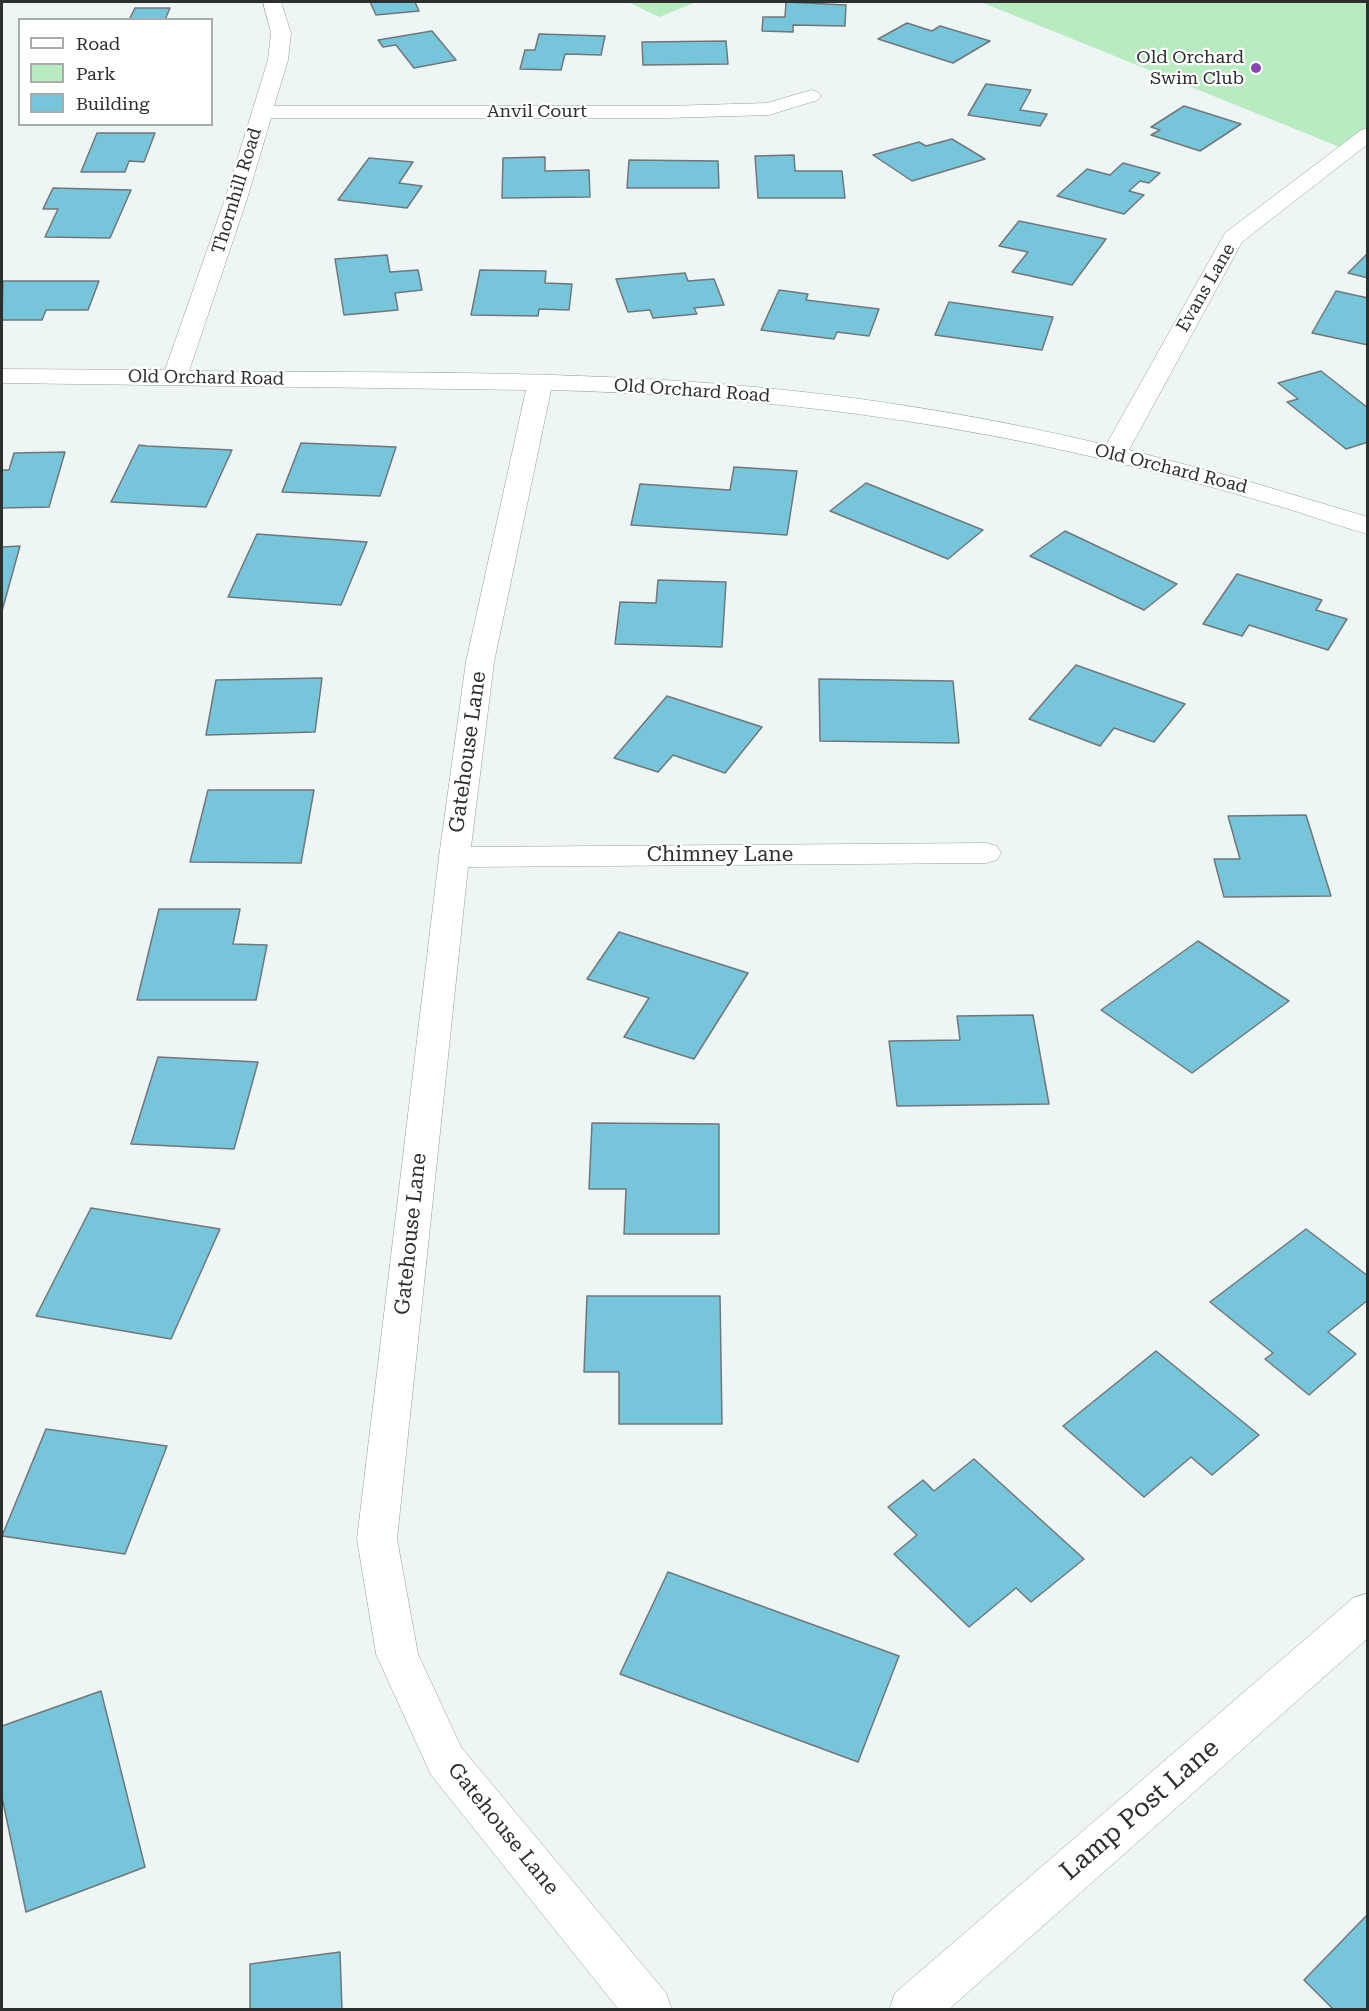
<!DOCTYPE html>
<html>
<head>
<meta charset="utf-8">
<style>
  body { margin:0 }
  #map { position:relative; width:1369px; height:2011px; overflow:hidden; background:#edf6f5; font-family:"Roboto Serif",serif }
  canvas { display:block }
  .frame { position:absolute; inset:0; border:3px solid #2b2f2e; pointer-events:none }
  .legend { position:absolute; left:18px; top:18px; width:195px; height:108px; box-sizing:border-box; background:#fff; border:2px solid #aaacab; margin:0; padding:8px 10px; list-style:none; font-size:18px; color:#2b2f2e }
  .legend li { display:flex; align-items:center; gap:12px; height:30px }
  .legend b { width:30px; border:2px solid #aaacab }
</style>
</head>
<body>
<div id="map">
<canvas width="1369" height="2011"></canvas>
<div class="frame"></div>
<ul class="legend">
<li><b style="height:8px;background:#fff"></b>Road</li>
<li><b style="height:16px;background:#b8ebbf"></b>Park</li>
<li><b style="height:16px;background:#77c5da"></b>Building</li>
</ul>
</div>
<script>
const c = document.querySelector('canvas').getContext('2d');
c.lineJoin = 'round';
function fill(path, color) {
  c.fillStyle = color;
  c.fill(path, 'evenodd');
}
function stroke(path, color, width, dash) {
  c.strokeStyle = color;
  c.lineWidth = width;
  c.lineCap = dash ? 'butt' : 'round';
  c.setLineDash(dash || []);
  c.stroke(path);
}
function drawText(font, color, halo, rows, align = 'center') {
  c.font = font + ' "Roboto Serif",serif';
  c.lineWidth = 4.5;
  c.setLineDash([]);
  c.textBaseline = 'middle';
  c.strokeStyle = halo;
  c.fillStyle = color;
  for (const [text, x, y, turn = 0] of rows) {
    c.save();
    c.translate(x, y);
    c.rotate((+turn || 0) * Math.PI / 180);
    c.textAlign = isNaN(turn) ? turn : align;
    if (halo) c.strokeText(text, 0, 0);
    c.fillText(text, 0, 0);
    c.restore();
  }
}
const green = new Path2D(`
  M628 2H697L659 17Z
  M981 2H1367V134L1347 150Z`);
const building = new Path2D(`
  M370 2H415L419 11 376 15Z
  M786 2 846 5 845 26 793 25V32L762 31 763 17H785Z
  M135 8H170L165 20H129Z
  M907 23 932 31 940 26 990 41 953 63 878 39Z
  M432 31 456 60 414 68 396 45 383 47 378 40Z
  M539 34 605 36 601 55 565 54 561 70 520 69 525 50H535Z
  M726 41 728 64 643 65 642 42Z
  M986 84 1031 90 1020 110 1047 114 1040 126 968 115Z
  M1184 106 1241 124 1200 151 1151 135 1160 130 1151 127Z
  M97 133H155L144 162 129 161 125 172H81Z
  M952 139 985 159 912 181 873 155 919 142 926 146Z
  M794 155 795 171H842L845 198H758L755 156Z
  M545 157V171L589 170 590 197 502 198 503 158Z
  M369 158 413 162 399 183 422 186 407 208 338 200Z
  M629 160 718 161 719 188H627Z
  M1123 163 1160 173 1149 183 1140 181 1129 191 1144 195 1124 214 1057 196 1087 169 1110 175Z
  M53 188 131 190 110 238 45 237 58 209H43Z
  M1019 221 1106 239 1072 285 1012 272 1028 252 999 246Z
  M1368 253V278L1348 273Z
  M387 255 390 272 418 270 422 290 395 293 398 310 344 315 335 259Z
  M480 270 546 271 545 283 572 284 569 310 539 309 538 316 471 315Z
  M685 273 688 281 714 279 724 305 694 308 697 314 653 318 650 310 628 312 616 279Z
  M3 281H99L88 310H46L42 320H2Z
  M779 290 808 294 806 300 879 309 869 336 837 332 834 339 761 330Z
  M1336 291 1368 298V345L1312 333Z
  M949 302 1053 317 1042 350 935 335Z
  M1321 371 1368 408V442L1346 449 1287 402 1298 399 1278 383Z
  M301 443 396 447 380 496 282 492Z
  M139 445 147 446 232 450 206 507 111 502Z
  M65 452 49 507 2 508V470H9L14 453Z
  M734 467 797 471 787 535 631 525 640 484 730 490Z
  M866 483 983 530 948 559 830 511Z
  M1065 531 1177 584 1144 610 1030 556Z
  M257 534 367 542 341 605 228 597Z
  M20 546 2 611V547Z
  M1237 574 1322 600 1316 610 1347 619 1328 650 1249 625 1242 636 1203 624Z
  M658 580 726 582 722 647 615 644 620 602 656 603Z
  M1076 665 1185 704 1154 742 1114 728 1100 746 1029 719Z
  M322 678 315 732 206 735 216 680Z
  M819 679 953 681 959 743 820 741Z
  M667 696 762 727 725 773 673 755 658 772 614 758Z
  M208 790H314L301 863 190 862Z
  M1306 815 1331 896 1224 897 1214 859H1240L1228 816Z
  M159 909H240L233 944 267 945 256 1000H137Z
  M619 932 748 973 694 1059 624 1037 649 998 587 979Z
  M1198 941 1289 1001 1192 1073 1101 1010Z
  M1033 1015 1049 1104 897 1106 889 1041 960 1040 957 1016Z
  M158 1057 258 1062 234 1149 131 1144Z
  M592 1123 719 1124V1234H624L626 1189H589Z
  M91 1208 220 1229 171 1339 36 1316Z
  M1306 1229 1368 1276V1300L1328 1332 1356 1354 1309 1395 1265 1359 1273 1353 1210 1302Z
  M587 1296H720L722 1424H619V1372H584Z
  M1156 1351 1259 1435 1212 1475 1191 1457 1144 1497 1063 1426Z
  M46 1429 167 1446 125 1554 2 1536Z
  M974 1459 1084 1559 1031 1602 1016 1588 969 1627 894 1554 917 1535 888 1507 923 1480 934 1491Z
  M668 1572 899 1656 858 1762 620 1674Z
  M101 1691 145 1867 26 1912 2 1797V1726Z
  M1368 1914V2010H1334L1304 1980Z
  M340 1952 342 2010H250V1964Z`);
const minor = new Path2D(`
  M263 2H281L291 33 288 60 274 106H668L767 103 811 90 818 92 821 96 818 100 769 115 668 118H271L247 199 189 371C362 373 536 370 708 383 842 393 976 414 1106 445L1225 233 1361 130 1368 128V144L1242 242 1129 450 1237 478 1368 517V534C1340 527 1313 516 1285 508 1220 489 1155 471 1089 456 912 415 732 395 551 390L494 662 471 847 986 843 997 846 1001 853 997 860 986 863 468 867 397 1539 418 1654 461 1747 666 1993 672 2010H619L431 1775 376 1654 357 1539 439 857 466 662 526 390 2 383V369L165 370 225 199 268 60 271 33Z
  M1368 1593V1638L948 2010H889L895 1993 1353 1598Z`);
const markers = [
  [1256,68,6,"#8843b7"]
];
const farPoinames = [
  ["Old Orchard",1244,58],
  ["Swim Club",1244,79]
];
const farStreetnames = [
  ["Anvil Court",537,112],
  ["Thornhill Road",237,191,-73],
  ["Evans Lane",1206,288,-60],
  ["Old Orchard Road",206,378,1],
  ["Old Orchard Road",692,391,4],
  ["Old Orchard Road",1171,469,14]
];
const streetNames = [
  ["Gatehouse Lane",468,752,-82],
  ["Chimney Lane",720,855],
  ["Gatehouse Lane",411,1234,-84],
  ["Gatehouse Lane",503,1829,51]
];
const nearStreetnames = [
  ["Lamp Post Lane",1140,1810,-41]
];
fill(green, '#b8ebbf');
fill(building, '#77c5da');
stroke(building, '#707779', 1.5);
stroke(minor, '#959d9c', 1);
fill(minor, '#fff');
for (const [x, y, r, color] of markers) {
  const dot = new Path2D();
  dot.arc(x, y, r, 0, 2 * Math.PI);
  c.fillStyle = color;
  c.fill(dot);
  stroke(dot, '#fff', 2);
}
drawText('18px', '#2b2f2e', '#fff', farPoinames, 'right');
drawText('18px', '#2b2f2e', '#fff', farStreetnames);
drawText('21px', '#2b2f2e', '#fff', streetNames);
drawText('26px', '#2b2f2e', '#fff', nearStreetnames);
</script>
</body>
</html>
